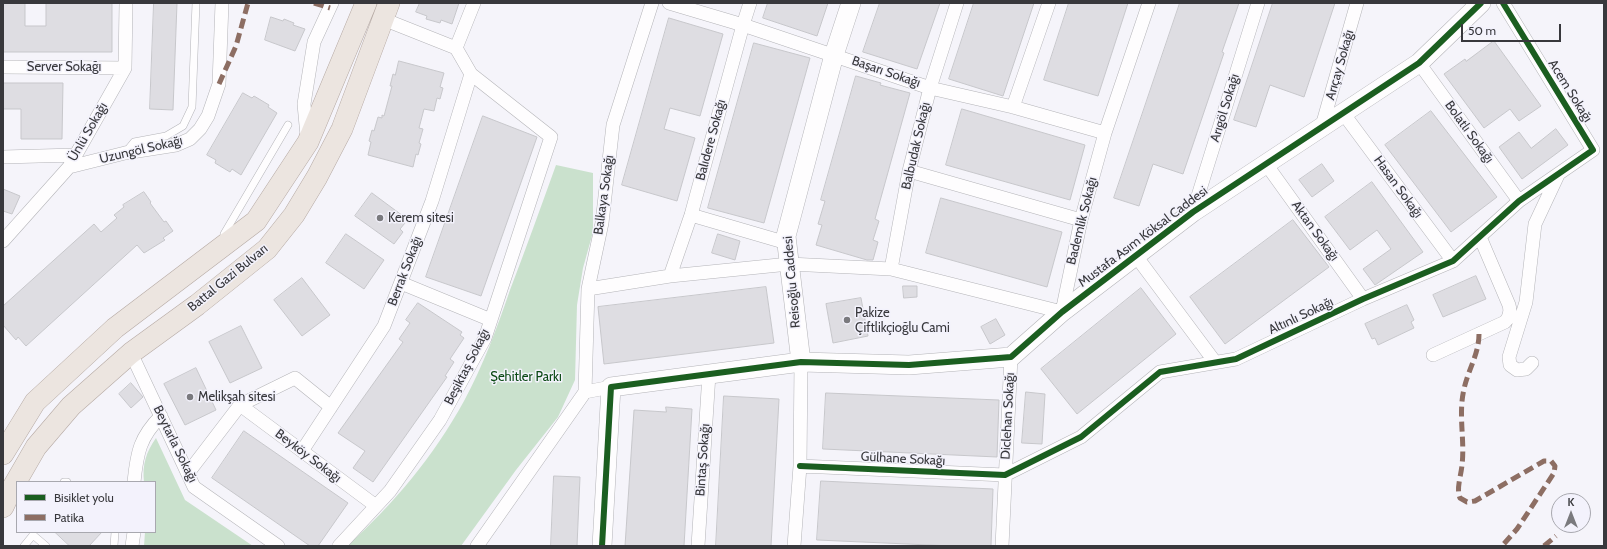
<!DOCTYPE html>
<html>
<head>
<meta charset="utf-8">
<style>
  body { margin:0 }
  #map { position:relative; width:1607px; height:549px; overflow:hidden; background:#f5f4fa; font-family:Cabin,sans-serif }
  canvas { display:block }
  .frame { position:absolute; inset:0; border:4px solid #38383c; pointer-events:none }
  .legend { position:absolute; left:16px; top:481px; width:140px; height:52px; box-sizing:border-box; background:#f3f2fc; border:1px solid #a8a8af; margin:0; padding:5px 7px; list-style:none; font-size:12px; color:#38383c }
  .legend li { display:flex; align-items:center; gap:8px; height:20px }
  .legend b { width:20px; border:1px solid #a8a8af }
  .north { position:absolute; left:1551px; top:493px; width:40px; height:40px; box-sizing:border-box; background:#f3f2fc; border:1px solid #a8a8af; border-radius:50%; rotate:0deg; font-size:11px; font-weight:700; line-height:16px; text-align:center; color:#38383c }
  .north::after { content:''; display:block; margin:auto; width:14px; height:18px; background:#7a7a7e; clip-path:polygon(50% 0,100% 100%,50% 72%,0 100%) }
  .scale { position:absolute; left:1461px; top:24px; width:100px; height:18px; box-sizing:border-box; border:2px solid #38383c; border-top:0; padding-left:5px; font-size:12px; line-height:14px; white-space:nowrap; color:#38383c; -webkit-text-stroke:3px #f3f2fc; paint-order:stroke }
</style>
</head>
<body>
<div id="map">
<canvas width="1607" height="549"></canvas>
<div class="frame"></div>
<ul class="legend">
<li><b style="height:5px;background:#1b5e20"></b>Bisiklet yolu</li>
<li><b style="height:5px;background:#8d6e63"></b>Patika</li>
</ul>
<div class="north">K</div>
<div class="scale">50 m</div>
</div>
<script>
const c = document.querySelector('canvas').getContext('2d');
c.lineJoin = 'round';
function fill(path, color) {
  c.fillStyle = color;
  c.fill(path, 'evenodd');
}
function stroke(path, color, width, dash) {
  c.strokeStyle = color;
  c.lineWidth = width;
  c.lineCap = dash ? 'butt' : 'round';
  c.setLineDash(dash || []);
  c.stroke(path);
}
function drawText(font, color, halo, rows, align = 'center') {
  c.font = font + ' Cabin,sans-serif';
  c.lineWidth = 3;
  c.setLineDash([]);
  c.textBaseline = 'middle';
  c.strokeStyle = halo;
  c.fillStyle = color;
  for (const [text, x, y, turn = 0] of rows) {
    c.save();
    c.translate(x, y);
    c.rotate((+turn || 0) * Math.PI / 180);
    c.textAlign = isNaN(turn) ? turn : align;
    if (halo) c.strokeText(text, 0, 0);
    c.fillText(text, 0, 0);
    c.restore();
  }
}
const forest = new Path2D(`
  M556 165 593 173V232L583 268 577 305 575 380 558 417 516 470 461 546H347C393 505 434 456 464 401 483 366 497 328 510 290 526 248 541 207 556 165Z
  M156 438 185 500 253 546H144L145 532H155V482H144C142 465 146 452 156 438Z`);
const building = new Path2D(`
  M3 3H25V26H46V3H112V52H3Z
  M154 3H177L173 110 150 109Z
  M420 3H459L452 24 441 20 440 23 426 19 427 16 416 12Z
  M768 3H828L817 36 763 18Z
  M880 3H940L917 69 863 52Z
  M974 3H1034L1003 96 949 79Z
  M1069 3H1128L1098 96 1044 80Z
  M1180 3H1239L1222 52 1224 53 1183 174 1153 164 1139 206 1114 198Z
  M1273 3H1335L1304 97 1270 85 1256 127 1234 120Z
  M271 17 283 21 284 19 294 23 293 25 305 29 295 51 265 40Z
  M669 18 723 34 700 116 670 108 664 129 695 138 677 201 622 185Z
  M1494 41 1541 106 1519 121 1510 109 1484 128 1444 74 1465 59 1466 61Z
  M754 43 810 58 764 223 708 208Z
  M399 61 444 73 440 87 443 88 440 99 437 98 434 111 424 109 419 128 423 129 419 143 421 144 418 155 416 154 413 167 368 155 371 142 369 141 372 130 374 131 378 117 382 118V115L384 116 392 86H390L393 74 395 75Z
  M856 76 881 83 880 85 910 93 875 219 879 221 873 240 878 242 873 260H867L816 245 822 225 818 224 825 201 821 200Z
  M3 83H63L62 139H21V109H3Z
  M243 93 252 98 254 96 269 105 268 107 277 113 241 175 232 169 230 172 215 163 216 160 207 155Z
  M962 109 1085 145 1070 200 946 165Z
  M1431 111 1497 197 1451 232 1385 145Z
  M483 116 537 137 481 296 426 277Z
  M1556 129 1568 145 1522 179 1499 147 1519 132 1531 148Z
  M1322 164 1334 181 1312 197 1299 180Z
  M1372 182 1423 252 1375 285 1363 269 1391 249 1377 230 1350 250 1325 217Z
  M3 189 20 196 12 214 3 211Z
  M144 192 151 202 150 203 164 222 166 221 173 231 163 238 165 240 144 253 137 245 26 346 18 337 16 340 3 325V306L94 224 101 232 117 218 114 215 124 207 123 205Z
  M372 193 403 216 400 220 405 223 400 229 403 232 394 244 355 216Z
  M941 198 1062 232 1047 287 926 253Z
  M1293 220 1329 267 1225 344 1190 297Z
  M346 234 384 260 364 289 326 263Z
  M718 234 740 241 735 260 712 253Z
  M1476 276 1486 299 1443 317 1433 295Z
  M302 278 330 315 302 336 274 300Z
  M903 286H917V297L904 298Z
  M766 287 774 343 604 364 598 307Z
  M1141 288 1176 334 1077 414 1041 369Z
  M861 298 868 336 833 343 826 304Z
  M418 303 462 332 460 335 464 338 450 359 454 362 445 376 447 377 373 482 353 468 365 451 338 433 403 342 399 339 410 323 406 320Z
  M1407 305 1414 320 1411 322 1414 328 1378 345 1375 338 1372 339 1365 324Z
  M996 319 1005 335 990 344 981 327Z
  M241 326 262 368 230 383 209 342Z
  M196 368 216 410 185 425 164 384Z
  M131 383 143 397 131 408 119 394Z
  M1026 392 1045 394 1042 444 1022 443Z
  M826 393 999 400 997 457 823 449Z
  M724 396 779 399 771 546H716Z
  M666 407 692 409 684 546H625L634 410 666 412Z
  M244 431 348 503 318 546H310L212 478Z
  M554 476 580 477 577 546H551Z
  M821 481 993 489 991 546H952L817 540Z
  M55 532H102L89 546H70Z`);
const lane = new Path2D(`
  M125 153 134 142 166 136 183 126 192 107 196 3
  M224 239V234L288 125
  M64 482H67
  M33 532V535L46 546
  M24 546 33 535
  M114 546 115 532`);
const street = new Path2D(`
  M669 3 743 25 930 88 1013 107 1105 133
  M456 48 474 3
  M1419 63 1519 201
  M3 67 125 68
  M1013 107 1049 3
  M1343 113 1453 261
  M1322 126 1357 3
  M307 136 304 104 314 42 332 3
  M3 157 75 155
  M1266 164 1363 299
  M69 167 125 153 176 145 190 139 200 129 208 116 219 84 222 3
  M909 171 1081 220
  M1193 212 1258 3
  M691 215 787 243
  M3 241 69 167 125 68 126 3
  M1136 256 1215 362
  M891 269 909 171 930 88 957 3
  M670 276 691 215 743 25 750 3
  M401 283 491 320
  M588 289 670 276 789 264 891 269 1062 312 1081 220 1105 133 1149 3
  M131 353 194 487 278 546
  M1433 355 1505 322C1510 317 1511 312 1509 305L1480 237
  M1532 363 1526 369 1517 370 1510 365 1509 357 1526 302 1535 224 1558 175
  M585 392 588 289 602 223 613 125 652 3
  M240 405 376 506
  M302 451 384 326 432 201 471 74
  M800 466 1005 475 1081 437 1160 372 1236 359 1363 299 1453 261 1519 201 1593 150 1503 3
  M188 473 240 405 295 378 331 407
  M134 482C137 452 140 437 161 416
  M132 546 134 532
  M339 546 390 491 440 420 485 338 551 137 471 74 456 48 383 19
  M477 546 585 392 611 387
  M698 546 709 374
  M794 546 800 466 801 362
  M1002 546 1011 357`);
const secondary = new Path2D(`
  M801 362 786 236 834 55 851 3
  M602 546 611 387 801 362 909 365 1011 357 1062 312 1193 212 1419 63 1481 3`);
const primary = new Path2D(`
  M3 454 35 402 115 328 256 221 308 142 366 3
  M3 507 10 492 36 447 71 406 131 353 197 305 267 249 294 215 317 177 342 129 389 3`);
const quiet = new Path2D(`
  M314 3 330 8
  M219 84 236 46 248 3
  M1479 334C1479 354 1468 370 1464 389 1458 414 1465 440 1462 465 1461 476 1456 489 1460 498L1467 502 1475 501 1544 461H1551L1555 466 1554 473 1517 529 1502 546
  M1544 546 1556 536`);
const cycleway = new Path2D(`
  M800 466 1005 475 1081 437 1160 372 1236 359 1363 299 1453 261 1519 201 1593 150 1503 3
  M602 546 611 387 801 362 909 365 1011 357 1062 312 1193 212 1419 63 1481 3`);
const markers = [
  [380,218,4,"#7a7a7e"],
  [847,320,4,"#7a7a7e"],
  [190,397,4,"#7a7a7e"]
];
const streetNames = [
  ["Arıçay Sokağı",1340,65,-74],
  ["Server Sokağı",64,67],
  ["Başarı Sokağı",886,72,19],
  ["Acem Sokağı",1570,91,58],
  ["Arıgöl Sokağı",1225,108,-73],
  ["Ünlü Sokağı",88,132,-60],
  ["Bolatlı Sokağı",1469,132,54],
  ["Balıdere Sokağı",711,140,-75],
  ["Balbudak Sokağı",916,146,-77],
  ["Uzungöl Sokağı",141,150,-13],
  ["Hasan Sokağı",1398,187,54],
  ["Balkaya Sokağı",604,195,-82],
  ["Bademlik Sokağı",1082,221,-76],
  ["Aktan Sokağı",1315,231,54],
  ["Mustafa Asım Köksal Caddesi",1143,237,-37],
  ["Berrak Sokağı",405,271,-69],
  ["Battal Gazi Bulvarı",228,278,-39],
  ["Reisoğlu Caddesi",792,282,-95],
  ["Altınlı Sokağı",1301,316,-25],
  ["Beşiktaş Sokağı",467,367,-63],
  ["Diclehan Sokağı",1008,416,-87],
  ["Beytarla Sokağı",175,444,64],
  ["Beyköy Sokağı",308,456,37],
  ["Gülhane Sokağı",903,459,3],
  ["Bintaş Sokağı",703,460,-86]
];
const poiNames = [
  ["Kerem sitesi",388,218],
  ["Pakize",855,313],
  ["Çiftlikçioğlu Cami",855,328],
  ["Melikşah sitesi",198,397]
];
const parkNames = [
  ["Şehitler Parkı",526,377]
];
fill(forest, '#cae1cd');
fill(building, '#dedde2');
stroke(building, '#c7c7cb', 1);
stroke(lane, '#b4b4b8', 8);
stroke(street, '#b4b4b8', 14);
stroke(secondary, '#b4b4b8', 20);
stroke(primary, '#b5a9a3', 22);
stroke(lane, '#fefdfe', 7);
stroke(street, '#fefdfe', 13);
stroke(secondary, '#fefdfe', 19);
stroke(primary, '#ece5e0', 21);
stroke(quiet, '#8d6e63', 5, [10, 5]);
stroke(cycleway, '#1b5e20', 6);
for (const [x, y, r, color] of markers) {
  const dot = new Path2D();
  dot.arc(x, y, r, 0, 2 * Math.PI);
  c.fillStyle = color;
  c.fill(dot);
  stroke(dot, '#f3f2fc', 1.5);
}
drawText('13px', '#38383c', '#f3f2fc', streetNames);
drawText('13px', '#38383c', '#f3f2fc', poiNames, 'left');
drawText('13px', '#0a4914', '#f3f2fc', parkNames);
</script>
</body>
</html>
